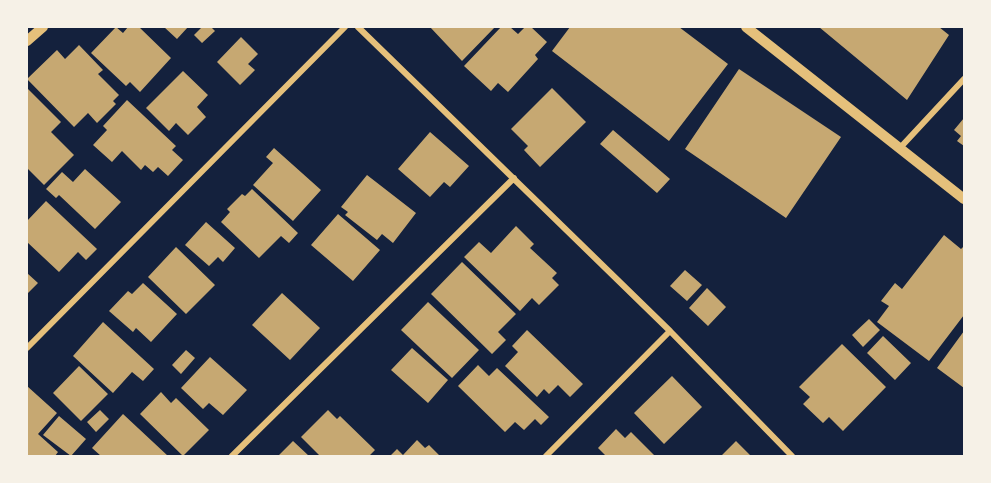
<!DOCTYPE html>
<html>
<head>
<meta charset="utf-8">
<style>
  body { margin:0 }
  #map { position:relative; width:991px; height:483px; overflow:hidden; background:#14213d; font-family:"Varela Round",sans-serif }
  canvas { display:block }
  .frame { position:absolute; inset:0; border:28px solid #f6f1e7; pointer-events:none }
</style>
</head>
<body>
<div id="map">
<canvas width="991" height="483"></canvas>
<div class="frame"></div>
</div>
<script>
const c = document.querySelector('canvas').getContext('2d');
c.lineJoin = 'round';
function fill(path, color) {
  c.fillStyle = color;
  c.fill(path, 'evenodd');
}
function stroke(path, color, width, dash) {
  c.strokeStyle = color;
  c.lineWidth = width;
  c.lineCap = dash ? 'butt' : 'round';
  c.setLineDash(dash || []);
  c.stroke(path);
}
const building = new Path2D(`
  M116 27 123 33 128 27H139L171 58 140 92 130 82 126 86 91 53Z
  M164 27H188L177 39Z
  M202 27H211L215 31 202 43 194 35Z
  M430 27H495L462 61Z
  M501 27H510L518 34 525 27H531L547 42 535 55 538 59 508 92 498 83 491 91 464 66Z
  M570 27H679L728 64 669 141 552 51Z
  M819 27H939L949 35 907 100Z
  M241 37 258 54 248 64 255 70 240 85 217 62Z
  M79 45 103 70 98 74 119 95 113 101 116 104 97 123 88 113 74 127 27 79 57 50 65 59Z
  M739 69 841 137 786 218 685 149Z
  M183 71 208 95 197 107 206 117 188 135 176 123 169 131 146 108Z
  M27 88 61 122 51 132 74 155 44 185 27 168Z
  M552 88 586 122 540 167 524 150 528 146 511 129Z
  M127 100 176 146 172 150 183 160 168 176 158 167 153 172 145 165 141 170 122 151 112 162 93 145 107 130 103 126Z
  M964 118V146L957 141 961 136 954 130Z
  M613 130 670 179 657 193 600 144Z
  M430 132 469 166 450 187 444 182 430 197 398 169Z
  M274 148 321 190 293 221 253 185 273 163 266 157Z
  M85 169 121 202 95 229 59 195 56 198 46 189 62 172 73 182Z
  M367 175 416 213 393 243 382 234 377 240 345 215 348 212 341 207Z
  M252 189 298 233 289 243 281 236 259 258 221 222 230 212 227 209 242 194 245 196Z
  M46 201 97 249 86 260 78 252 59 272 27 242V221Z
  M338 214 380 250 353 281 311 245Z
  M206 222 235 248 223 262 218 257 209 266 185 245Z
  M516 226 534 244 530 248 557 273 552 278 559 285 539 305 532 298 520 311 464 257 479 242 491 253Z
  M944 235 961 249 964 246V315L929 361 877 322 889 306 881 301 895 283 902 289Z
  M176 247 215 285 186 314 148 277Z
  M462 262 516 314 498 332 506 340 492 354 431 294Z
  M685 270 702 285 687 301 670 286Z
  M27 273 38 283 27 294Z
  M143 283 177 314 151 342 136 328 133 332 109 311 128 291 132 294Z
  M707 288 726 307 708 326 689 308Z
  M282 293 320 328 290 360 252 325Z
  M428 302 479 350 452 378 401 330Z
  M869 319 880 330 863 347 852 335Z
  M103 322 154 369 143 381 132 372 113 393 73 356Z
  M527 330 583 384 570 397 558 385 549 394 544 389 537 397 505 366 518 352 512 346Z
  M964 331V388L937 368Z
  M883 336 911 363 895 380 867 353Z
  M842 344 886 387 843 431 829 417 823 423 803 404 810 397 799 387Z
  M412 348 448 380 428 403 391 370Z
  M186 350 195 358 181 374 172 365Z
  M210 357 247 390 223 415 209 403 203 409 181 388Z
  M478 365 489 376 497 368 549 417 541 425 535 419 524 430 515 422 505 432 458 386Z
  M79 366 108 394 81 421 53 393Z
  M672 376 702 407 664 444 634 413Z
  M27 386 57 413 38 434 58 452 55 456H27Z
  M161 392 171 403 176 398 209 430 183 456 140 414Z
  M100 410 109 419 96 432 87 422Z
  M328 410 337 419 340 416 375 450 369 456H320L301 437Z
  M123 414 168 456H101L92 448Z
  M59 416 86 439 71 456 43 435Z
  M616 429 625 438 631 432 655 456H606L598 448Z
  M417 440 425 448 429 445 440 456H390L397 449 403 455Z
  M293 441 309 456H278Z
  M736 441 751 456H721Z`);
const minor = new Path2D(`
  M358 27 670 331 792 456
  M899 149 964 79
  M27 348 345 27
  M232 456 514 178
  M546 456 670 331`);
const tertiary = new Path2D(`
  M746 27 964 199
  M27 41 43 27`);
fill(building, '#c6a872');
stroke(minor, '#e5c07b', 6);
stroke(tertiary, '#e5c07b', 10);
</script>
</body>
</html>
